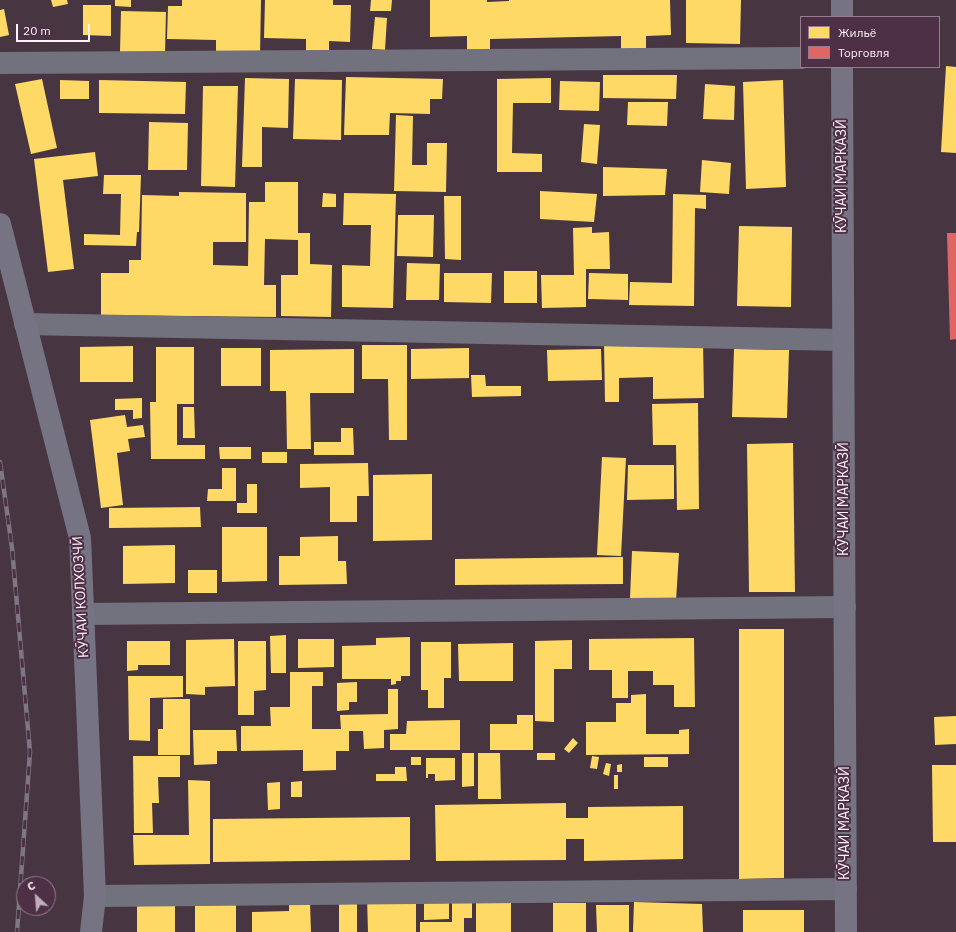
<!DOCTYPE html>
<html>
<head>
<meta charset="utf-8">
<style>
  body { margin:0 }
  #map { position:relative; width:956px; height:932px; overflow:hidden; background:#473642; font-family:"IBM Plex Sans",sans-serif }
  canvas { display:block }
  .legend { position:absolute; left:800px; top:16px; width:140px; height:52px; box-sizing:border-box; background:#4d3045; border:1px solid #947d8d; margin:0; padding:5px 7px; list-style:none; font-size:12px; color:#fff0fa }
  .legend li { display:flex; align-items:center; gap:8px; height:20px }
  .legend b { width:20px; border:1px solid #947d8d }
  .north { position:absolute; left:16px; top:876px; width:40px; height:40px; box-sizing:border-box; background:#4d3045; border:1px solid #947d8d; border-radius:50%; rotate:334deg; font-size:11px; font-weight:700; line-height:16px; text-align:center; color:#fff0fa }
  .north::after { content:''; display:block; margin:auto; width:14px; height:18px; background:#bfafba; clip-path:polygon(50% 0,100% 100%,50% 72%,0 100%) }
  .scale { position:absolute; left:16px; top:24px; width:74px; height:18px; box-sizing:border-box; border:2px solid #fff0fa; border-top:0; padding-left:5px; font-size:12px; line-height:14px; white-space:nowrap; color:#fff0fa; -webkit-text-stroke:3px #4d3045; paint-order:stroke }
</style>
</head>
<body>
<div id="map">
<canvas width="956" height="932"></canvas>
<ul class="legend">
<li><b style="height:11px;background:#ffd966"></b>Жильё</li>
<li><b style="height:11px;background:#e06666"></b>Торговля</li>
</ul>
<div class="north">С</div>
<div class="scale">20 m</div>
</div>
<script>
const c = document.querySelector('canvas').getContext('2d');
c.lineJoin = 'round';
function fill(path, color) {
  c.fillStyle = color;
  c.fill(path, 'evenodd');
}
function stroke(path, color, width, dash) {
  c.strokeStyle = color;
  c.lineWidth = width;
  c.lineCap = dash ? 'butt' : 'round';
  c.setLineDash(dash || []);
  c.stroke(path);
}
function drawText(font, color, halo, rows, align = 'center') {
  c.font = font + ' "IBM Plex Sans",sans-serif';
  c.lineWidth = 4;
  c.setLineDash([]);
  c.textBaseline = 'middle';
  c.strokeStyle = halo;
  c.fillStyle = color;
  for (const [text, x, y, turn = 0] of rows) {
    c.save();
    c.translate(x, y);
    c.rotate((+turn || 0) * Math.PI / 180);
    c.textAlign = isNaN(turn) ? turn : align;
    if (halo) c.strokeText(text, 0, 0);
    c.fillText(text, 0, 0);
    c.restore();
  }
}
const homes = new Path2D(`
  M51 0H67L68 4 53 7Z
  M115 0H131V7L115 6Z
  M182 0H261L260 56 216 55V40L167 39 168 6H182Z
  M265 0H333V5H351L350 42 329 41V54H306V39L264 38Z
  M371 0H392L391 11H370Z
  M430 0H487V2L509 1V0H670L671 35 646 36V50L621 51V36L490 39V53H467V36L430 37Z
  M686 0H741L740 44 686 43Z
  M83 5H111V36L83 35Z
  M4 9 9 35 0 37V10Z
  M121 11 166 12 165 53 120 52Z
  M375 17 387 18 385 50 372 49Z
  M946 66 956 67V153L941 152Z
  M603 75H677L676 99 603 98Z
  M346 77 443 79 442 99H430V114L390 113 389 135H344Z
  M245 78 289 79 288 128 262 127V167H242Z
  M551 78V103H513L512 153 542 154V172H497V79Z
  M42 79 57 148 31 154 15 84Z
  M295 79 342 80 341 140 293 139Z
  M60 80 89 81V99H60Z
  M99 80 186 82 185 114 99 113Z
  M783 80 786 187 746 189 743 82Z
  M560 81 600 82 599 111 559 110Z
  M705 84 735 86 734 120 703 119Z
  M203 86H238L235 187 201 186Z
  M628 102H668L667 126 627 125Z
  M396 115 413 116 412 165H427V143H447L446 192 394 191Z
  M149 122 188 123 187 170H148Z
  M584 124 600 125 597 164 581 162Z
  M95 152 98 176 63 180 74 269 48 272 34 159Z
  M702 160 731 163 729 194 700 192Z
  M603 167 667 169 665 195 603 196Z
  M104 175H141L139 232H137L136 246 84 245V234L120 235 121 194H103Z
  M265 182H298V233H310V264L332 265 331 317 281 316V275H298V240L265 239 264 285H276V317L101 315V273H129V260H141L142 195 179 196V192L246 193V242H213V265L248 266 249 202H265Z
  M540 191 597 194 594 222 540 219Z
  M323 193 336 194V207H322Z
  M344 193 396 194 393 308 342 307V265L370 266 371 225H343Z
  M673 194 706 195V209L695 208 694 306 629 305 630 282 672 283Z
  M444 196H461V260L445 259Z
  M398 215H434L433 257 397 256Z
  M739 226 792 227 791 307 737 306Z
  M592 227V233L609 232 610 269H586V307L542 308 541 275H574L573 228Z
  M407 263 440 264 439 300H406Z
  M504 271H537V303H504Z
  M444 273H492L491 303 444 302Z
  M589 273 628 274V300L588 299Z
  M703 341 704 398 653 399V377L619 378V402H605L604 342Z
  M362 345H407V440H389L388 379H362Z
  M133 346V382H80V347Z
  M156 347H194V404H177V445H205V459H151L150 402H156Z
  M221 348H261V386H221Z
  M469 348V378L411 379V349Z
  M354 349V393H310L311 449H287L286 391H270V350Z
  M601 349 602 380 548 381 547 350Z
  M734 349 789 350 787 418 732 417Z
  M471 375H485L486 386H521V396L472 397Z
  M142 398V418L133 419V410H115V399Z
  M698 403 699 509 677 510 676 445H653L652 404Z
  M183 407H194L195 438H183Z
  M125 415 127 427 143 425 145 437 128 439 130 451 117 453 123 505 101 508 90 420Z
  M341 428H353L354 455H314V442H341Z
  M793 443 795 592H749L747 444Z
  M219 447H251V459H220Z
  M262 452H287V463H262Z
  M602 457 626 458 621 556 597 555Z
  M368 463 369 496H357V522H330V487L300 488V464Z
  M628 465H674V499L627 500Z
  M222 468H236V501H207L208 489H222Z
  M432 474V540L373 541V475Z
  M247 484H257V513H237V503H247Z
  M200 507 201 527 109 528V508Z
  M222 527H267V581L222 582Z
  M338 536V561H346L347 584 279 585V556H300V537Z
  M175 545V583L123 584V546Z
  M632 551 679 553 676 601 630 598Z
  M623 557V584L455 585V559Z
  M188 570H217V593H188Z
  M739 629H784V878L739 879Z
  M286 635V673H271L270 636Z
  M410 637V676H401V681H396V684L391 685V679H342V646L376 645V638Z
  M694 638 695 707H674V685H653V671H628V698H612V670H589V639Z
  M234 639 235 686 205 687V695L186 694V640Z
  M298 639H334V667L298 668Z
  M572 640V669H554V722L535 721V641Z
  M127 641H170V665H138V670L127 671Z
  M238 641H266V690L254 691V715H238Z
  M421 642H451V678H444V708H428V690H421Z
  M513 643V681H459L458 644Z
  M290 672H323V686H312V729H341L340 715 388 714V689H398V729L384 730V748L364 749 363 731H349V751H336V770L303 771V750L241 751V726H271L270 707H290Z
  M128 676H183V697L150 698V741L129 740Z
  M357 682V702H349V710L337 711V683Z
  M646 694V734H679V730L689 729V754L586 755V722H616V703H631V695Z
  M163 699H190V755H158V729H163Z
  M517 715H533V750H490V724H517Z
  M956 716V744L935 745 934 717Z
  M460 720V750H390V734H406L407 721Z
  M193 730H236L237 751H217V764L194 765Z
  M573 738 578 743 569 753 564 749Z
  M462 753H474V786L462 787Z
  M478 753H500L501 799H478Z
  M537 753H555V760H537Z
  M133 756H180V777H158L159 803H152L153 833H134Z
  M592 756 599 757 597 769 590 768Z
  M411 757H421V765H411Z
  M644 757H668V767H644Z
  M426 758H455V780L435 781V774H428V778H426Z
  M606 763 611 764 609 776 603 774Z
  M622 764V772H617V765Z
  M932 765H956V842H933Z
  M395 767H406L407 781H376V774H395Z
  M614 775H618V789H614Z
  M188 780 210 781V864L134 865 133 835H189Z
  M302 781V797H291V782Z
  M280 782V809L268 810 267 783Z
  M566 803V818H588V807L683 806V859L584 861V839H566V860L436 861 435 805Z
  M410 817V860L213 862V819Z
  M367 898H416V932H368Z
  M339 900H357V932H339Z
  M175 901V932H137V902Z
  M424 901H449V919L424 920Z
  M195 902H236V932H195Z
  M452 902H472V918H464V932H420V922H452Z
  M511 902V932H476V903Z
  M634 902 702 904 703 932H633Z
  M289 903H310L311 932H252V912L289 911Z
  M553 903H586V932H553Z
  M596 905H629V932H597Z
  M743 910H804V932H743Z`);
const shops = new Path2D(`
  M947 233H956V339L950 340Z`);
const street = new Path2D(`
  M0 63 801 58
  M25 324 843 340
  M83 614 845 607
  M95 896 846 889`);
const secondary = new Path2D(`
  M842 17V0
  M842 67 846 932
  M0 224 80 538 95 896 91 932`);
const rail = new Path2D(`
  M0 462 12 548 30 752 17 932`);
const streetNames = [
  ["КӮЧАИ МАРКАЗӢ",842,176,-90],
  ["КӮЧАИ МАРКАЗӢ",844,499,-90],
  ["КӮЧАИ КОЛХОЗЧӢ",81,597,-93],
  ["КӮЧАИ МАРКАЗӢ",845,823,-90]
];
fill(homes, '#ffd966');
fill(shops, '#e06666');
stroke(street, '#72727e', 22);
stroke(secondary, '#767382', 22);
stroke(rail, '#7d7781', 4.5);
stroke(rail, '#4d3045', 3, [9]);
drawText('14px', '#fff0fa', '#4d3045', streetNames);
</script>
</body>
</html>
